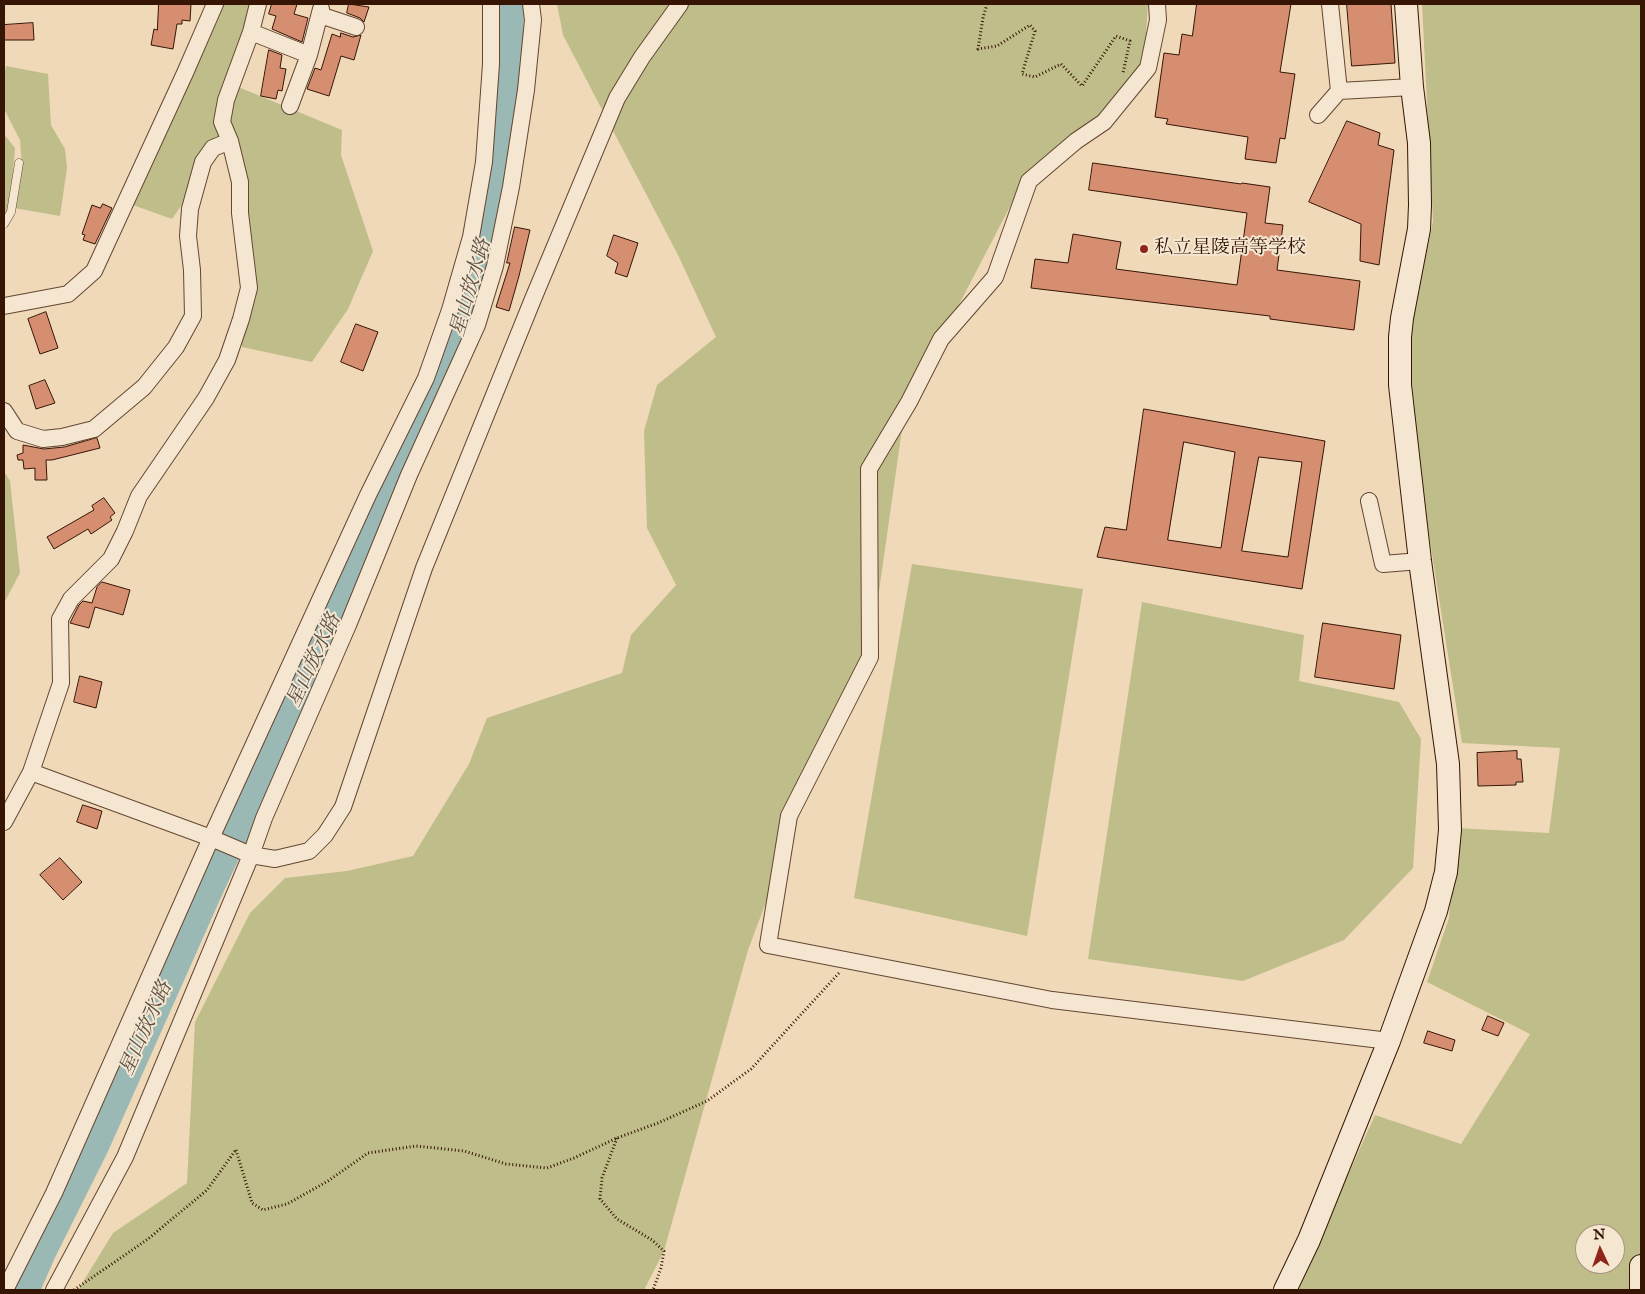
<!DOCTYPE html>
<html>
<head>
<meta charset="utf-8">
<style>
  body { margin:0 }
  #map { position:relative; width:1645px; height:1294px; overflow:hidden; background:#efd9b8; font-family:"IM FELL English",serif }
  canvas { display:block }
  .frame { position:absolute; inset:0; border:5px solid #361505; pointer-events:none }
  .north { position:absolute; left:1575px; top:1224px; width:50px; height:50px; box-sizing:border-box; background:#f5e6d1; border:1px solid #a9927f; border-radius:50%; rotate:357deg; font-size:14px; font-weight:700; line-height:20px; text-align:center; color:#361505 }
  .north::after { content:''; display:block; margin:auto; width:18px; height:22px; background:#8f2418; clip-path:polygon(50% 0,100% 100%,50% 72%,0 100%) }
</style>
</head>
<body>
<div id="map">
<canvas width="1645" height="1294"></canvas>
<div class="frame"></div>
<div class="north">N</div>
</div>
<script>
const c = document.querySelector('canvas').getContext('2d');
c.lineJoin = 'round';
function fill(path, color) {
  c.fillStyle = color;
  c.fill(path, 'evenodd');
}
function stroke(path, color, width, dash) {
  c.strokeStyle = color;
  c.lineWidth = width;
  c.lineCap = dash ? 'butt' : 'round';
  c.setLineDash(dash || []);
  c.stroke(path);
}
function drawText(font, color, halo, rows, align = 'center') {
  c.font = font + ' "IM FELL English","Noto Serif JP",serif';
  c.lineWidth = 4;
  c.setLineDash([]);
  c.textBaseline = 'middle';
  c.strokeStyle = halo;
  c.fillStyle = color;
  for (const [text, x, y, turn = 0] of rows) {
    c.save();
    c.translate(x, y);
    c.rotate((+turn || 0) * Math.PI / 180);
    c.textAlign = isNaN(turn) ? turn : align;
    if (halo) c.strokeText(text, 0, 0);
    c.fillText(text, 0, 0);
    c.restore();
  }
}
const green = new Path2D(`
  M207 4H258L236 86 342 130 341 155 373 251 348 309 312 362 242 347 243 242 229 126 224 144 172 219 130 204Z
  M557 4H1148L1144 63 1115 110 1026 176 905 408 868 669 842 701 748 950 664 1251 644 1290H78L113 1233 187 1183 195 1022 250 913 285 878 347 871 413 856 469 764 487 718 622 673 631 635 676 585 647 528 644 431 657 385 716 337 678 255 563 35Z
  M1422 4H1641V1290H1296L1375 1115 1461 1144 1530 1034 1427 982 1449 918 1456 828 1549 833 1560 748 1462 743 1414 441 1410 335 1433 221ZM1585 1234H1615V1264H1585Z
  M6 66 48 74 51 125 65 149 67 168 60 216 14 208 22 165 20 140 4 109V76Z
  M4 134 15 148 9 216 4 219Z
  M4 471 10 481 20 573 4 603Z
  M912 564 1083 589 1027 936 854 898Z
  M1142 602 1304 635 1299 681 1399 702 1421 739 1413 868 1344 940 1243 981 1088 959Z`);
const water = new Path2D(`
  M503 4H518L522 43 503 29Z`);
const river = new Path2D(`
  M25 1290 42 1251 94 1147 207 893 336 616 402 462 460 337 481 269 496 203 503 140 510 4`);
const building = new Path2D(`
  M159 4H191L190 21 182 20V24H177L173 49 151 45 154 29 157 30Z
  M272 4H297L294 14 308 18 302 42 272 29 276 16 269 14Z
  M349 4 369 7 364 22 360 18 347 13Z
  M1197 4H1291L1280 72 1295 74 1285 139 1280 138 1276 163 1245 159 1248 137 1166 124 1168 119 1155 117 1164 53 1179 55 1182 34 1192 36Z
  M1347 4H1391L1395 63 1352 66Z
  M33 23 34 40H4V25Z
  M341 33 353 37 361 35 354 60 341 56 329 96 307 89 315 68 321 70 332 34 340 37Z
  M269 50 282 55 280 68 286 69 282 91 278 90 276 99 261 96Z
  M1347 121 1380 133 1378 145 1394 150 1379 265 1360 261 1361 224 1309 202Z
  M1093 163 1241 184 1242 183 1270 187 1265 223 1283 225 1277 270 1360 281 1354 330 1270 319V316L1031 288 1035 259 1068 263 1073 234 1121 242 1116 269 1237 285 1247 213 1089 190Z
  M103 204 112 208 95 244 83 240 85 235 82 234 92 205 100 208Z
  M515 227 530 230 519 276 509 311 496 307 510 263H507Z
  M614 235 638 243 627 277 615 273 618 263 607 256Z
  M46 312 58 348 40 354 28 319Z
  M356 324 378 332 363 371 341 362Z
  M45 380 55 403 36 409 29 386Z
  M1144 409 1325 441 1302 589 1097 557 1105 527 1126 530ZM1184 442 1235 452 1221 548 1168 540ZM1259 457 1302 462 1288 557 1242 551Z
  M97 438 100 448 52 460H46L47 480H35V468L24 469 23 460H18L17 455 23 453V445L44 449 64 447Z
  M104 498 115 513 110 517 112 520 91 534 88 529 54 549 47 537 94 510 92 506Z
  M102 582 130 590 123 615 95 607 89 628 70 623 79 605 83 601 92 603 97 587Z
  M1323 623 1401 635 1394 689 1315 677Z
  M80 676 102 682 96 708 74 702Z
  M1517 751V759H1521L1523 782H1516V785L1478 786 1477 753Z
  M83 805 102 811 97 829 77 822Z
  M60 858 82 882 63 900 40 875Z
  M1488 1016 1504 1023 1498 1036 1482 1030Z
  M1428 1031 1455 1040 1452 1051 1424 1043Z`);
const path = new Path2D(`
  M987 4 983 18 978 49 997 46 1030 25 1035 31 1022 74 1035 77 1061 64 1082 86 1116 36 1130 41 1123 73
  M617 1138 602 1178 600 1199 617 1219 652 1240 664 1251 661 1268 653 1290
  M236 1150 252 1203 263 1210 287 1204 328 1181 368 1153 416 1146 464 1151 506 1164 547 1168 574 1158 617 1138 658 1123 707 1101 751 1069 839 973
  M74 1290 148 1239 207 1190 235 1151`);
const lane = new Path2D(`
  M4 224 11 212 19 163`);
const street = new Path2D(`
  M1157 4 1158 20 1148 68 1104 122 1076 141 1029 181 995 277 941 339 909 402 869 469 870 657 789 816 768 945 1052 1000 1389 1041
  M1330 4 1339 91 1412 87
  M320 15 356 27
  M251 32 309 55 321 9
  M290 106 309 55
  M1318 115 1339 91
  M4 306 68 294 94 271 185 73 215 4
  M4 411 17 431 43 439 62 437 94 429 144 387 176 347 193 316 192 270 188 236 190 209 203 162 213 148 230 141
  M1369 501 1383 564 1420 561
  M31 772 211 838 251 855 275 859 309 851 325 835 343 807 424 568 533 299 617 98 642 57 680 4
  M4 822 31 772 61 683 60 619 71 599 111 559 125 531 139 496 206 398 227 360 241 319 249 288 240 213V182L230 141 222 122 226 100 251 32 258 4
  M5 1290 54 1193 211 838 368 495 426 378 450 310 471 237 484 162 491 64V4
  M54 1290 125 1157 251 855 264 818 348 625 409 475 477 325 495 266 511 187 526 90 533 20 531 4`);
const secondary = new Path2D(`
  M1285 1290 1309 1240 1389 1041 1436 911 1446 872 1450 830 1448 764 1420 561 1400 385V337L1402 318 1419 229 1420 205 1419 143 1412 87 1406 4
  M1641 1290V1266`);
const markers = [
  [1144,249,5,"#8f2418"]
];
const poiNames = [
  ["私立星陵高等学校",1154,249]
];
const waterNames = [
  ["星山放水路",472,288,-74],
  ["星山放水路",315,661,-65],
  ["星山放水路",147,1029,-66]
];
fill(green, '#bfbe8a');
fill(water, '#9ab9b4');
stroke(water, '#72776e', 1);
stroke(river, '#9ab9b4', 29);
fill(building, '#d68e71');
stroke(building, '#361505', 1);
stroke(lane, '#644632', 9);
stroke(street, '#644632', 18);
stroke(secondary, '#361505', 24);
stroke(path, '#361505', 3, [1, 2.5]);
stroke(lane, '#f5e6d1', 8);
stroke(street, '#f5e6d1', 16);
stroke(secondary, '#f5e6d1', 22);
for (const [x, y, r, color] of markers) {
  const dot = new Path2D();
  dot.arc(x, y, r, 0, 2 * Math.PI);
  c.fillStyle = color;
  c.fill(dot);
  stroke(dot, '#f5e6d1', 2);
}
drawText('19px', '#361505', '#f5e6d1', poiNames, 'left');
drawText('italic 20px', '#594e42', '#f5e6d1', waterNames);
</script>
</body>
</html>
